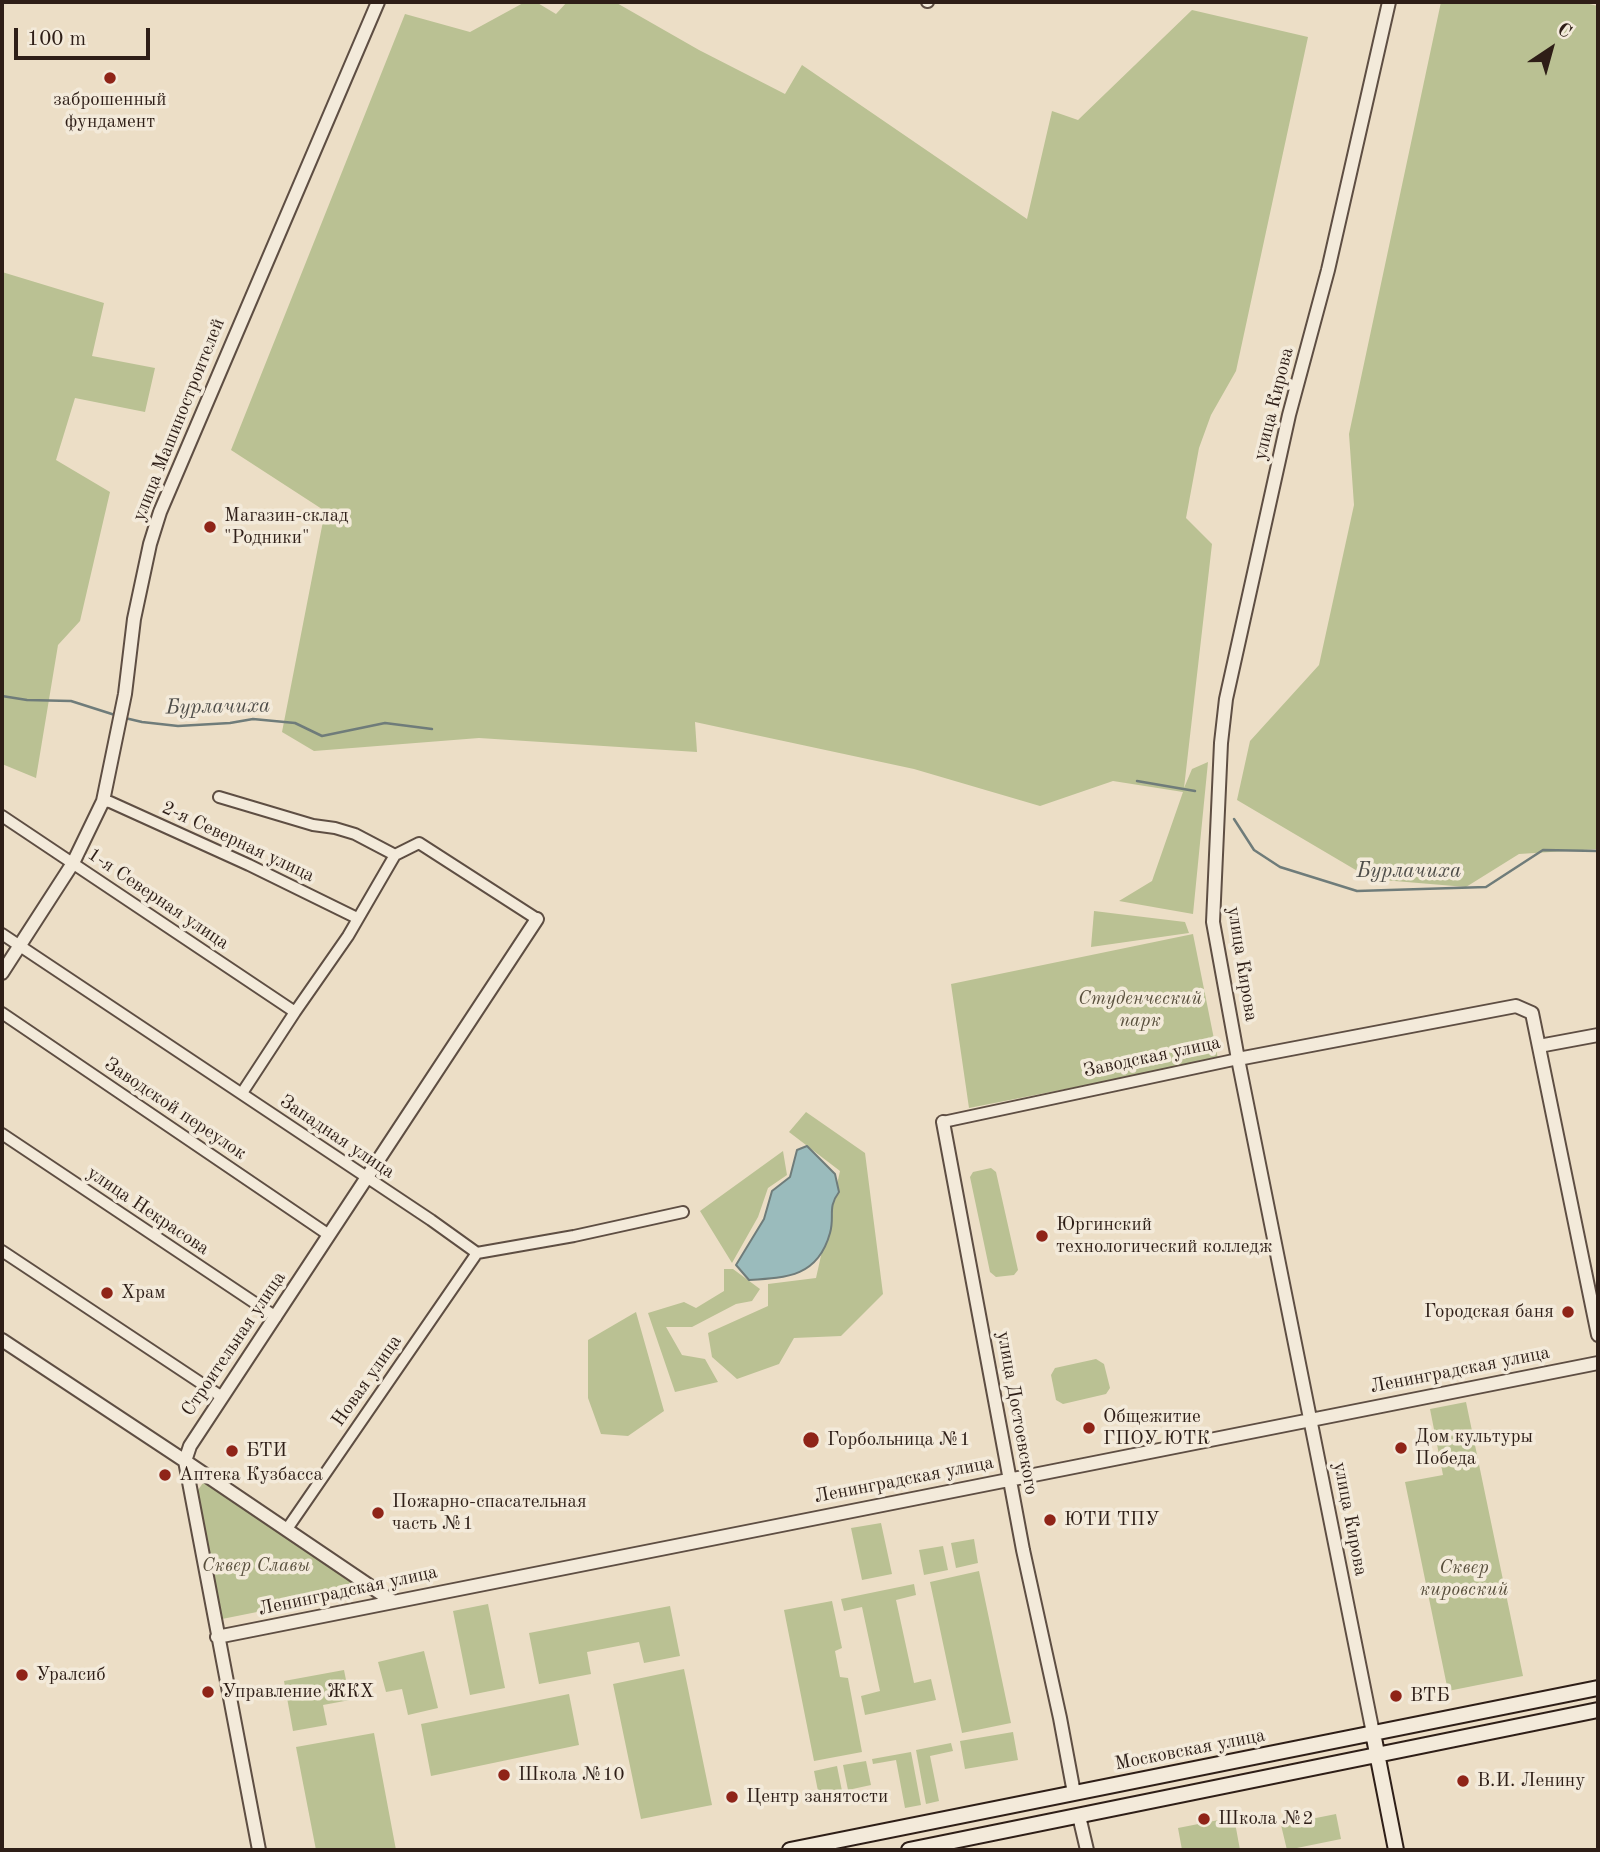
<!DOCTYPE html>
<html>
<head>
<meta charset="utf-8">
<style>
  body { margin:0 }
  #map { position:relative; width:1600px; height:1852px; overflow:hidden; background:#ecdec6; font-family:"Old Standard TT",serif }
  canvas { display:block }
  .frame { position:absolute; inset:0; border:4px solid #2e1e17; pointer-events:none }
  .north { position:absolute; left:1516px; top:14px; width:70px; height:70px; -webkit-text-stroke:5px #f3eada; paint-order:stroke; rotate:36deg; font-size:19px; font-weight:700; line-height:28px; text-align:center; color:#2e1e17 }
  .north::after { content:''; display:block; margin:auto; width:24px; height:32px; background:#2e1e17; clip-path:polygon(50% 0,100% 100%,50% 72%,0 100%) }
  .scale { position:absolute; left:14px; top:28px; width:136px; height:32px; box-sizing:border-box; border:4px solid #2e1e17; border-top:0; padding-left:9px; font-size:21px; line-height:24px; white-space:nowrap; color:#2e1e17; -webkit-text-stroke:5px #f3eada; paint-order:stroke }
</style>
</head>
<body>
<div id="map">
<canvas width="1600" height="1852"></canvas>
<div class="frame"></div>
<div class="north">С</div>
<div class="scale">100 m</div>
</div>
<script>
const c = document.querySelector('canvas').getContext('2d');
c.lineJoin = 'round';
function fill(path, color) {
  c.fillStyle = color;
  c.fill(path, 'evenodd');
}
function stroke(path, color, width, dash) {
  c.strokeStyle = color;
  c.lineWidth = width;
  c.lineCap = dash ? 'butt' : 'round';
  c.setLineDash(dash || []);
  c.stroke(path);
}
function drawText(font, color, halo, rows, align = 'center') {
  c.font = font + ' "Old Standard TT",serif';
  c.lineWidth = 7;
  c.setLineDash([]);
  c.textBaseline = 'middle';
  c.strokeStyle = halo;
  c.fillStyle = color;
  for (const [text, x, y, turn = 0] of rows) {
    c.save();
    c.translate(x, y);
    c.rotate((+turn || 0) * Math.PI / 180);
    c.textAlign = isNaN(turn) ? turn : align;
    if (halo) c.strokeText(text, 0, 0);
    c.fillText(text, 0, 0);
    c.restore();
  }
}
const green = new Path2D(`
  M525 2H536L556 14 567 2H615L699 50 785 94 802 65 1027 219 1052 111 1078 120 1192 10 1308 37 1236 371 1211 415 1199 448 1186 518 1212 544 1184 788 1192 769 1208 762 1193 914 1119 901 1152 881 1183 792 1113 781 1040 806 914 769 695 722 697 752 479 738 314 751 282 732 325 511 231 450 405 14 470 32Z
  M1441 2H1581L1598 6V849L1519 854 1466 887 1371 879 1237 800 1250 741 1319 665 1354 505 1349 434Z
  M2 272 104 303 92 356 155 368 145 412 75 398 56 460 110 492 80 621 58 645 36 778 2 764Z
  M1094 911 1185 922 1189 933 1091 947Z
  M1193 934 1218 1059 969 1108 951 984Z
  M806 1112 865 1153 883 1294 841 1336 794 1338 779 1364 737 1379 712 1357 708 1333 768 1306V1284L816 1278 840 1171 789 1132Z
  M783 1151 787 1175 768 1188 758 1217 732 1263 700 1211Z
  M991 1168 996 1172 1018 1270 1014 1275 996 1277 990 1272 970 1177 973 1172Z
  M724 1269H733L760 1289 752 1301 736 1304 692 1327H666L682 1355 705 1359 718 1382 675 1392 648 1313 684 1302 696 1308 724 1291Z
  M636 1312 664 1411 628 1436 601 1434 588 1398V1340Z
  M1096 1359 1104 1364 1110 1388 1106 1394 1063 1404 1056 1400 1051 1375 1055 1368Z
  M1466 1402 1523 1676 1448 1691 1405 1482 1443 1475 1430 1409Z
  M210 1481 353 1578 352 1588 347 1594 222 1619 197 1499 198 1490 203 1483Z
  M881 1523 892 1574 862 1580 851 1528Z
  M974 1539 978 1563 956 1568 951 1543Z
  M943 1546 948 1570 924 1575 919 1550Z
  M979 1571 1011 1723 962 1733 930 1582Z
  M914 1584 916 1595 896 1600 914 1683 931 1679 936 1700 865 1715 861 1696 880 1691 862 1607 844 1611 841 1599Z
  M832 1601 842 1648 835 1651 840 1677 848 1678 862 1752 814 1761 784 1610Z
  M488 1604 505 1688 470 1695 453 1611Z
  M670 1606 680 1656 644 1663 639 1642 587 1652 591 1674 539 1684 529 1633Z
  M424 1651 438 1708 408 1715 402 1689 386 1692 378 1662Z
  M684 1669 712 1805 641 1819 613 1684Z
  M344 1670 350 1700 323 1705 327 1725 293 1731 284 1681Z
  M569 1694 579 1745 431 1776 421 1724Z
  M1013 1732 1018 1760 965 1769 960 1741Z
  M374 1733 396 1850H316L296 1747Z
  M951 1743 953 1751 930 1756 939 1801 926 1804 916 1750Z
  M911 1752 921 1805 905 1808 896 1760 873 1764 872 1759Z
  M866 1761 871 1785 848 1790 843 1765Z
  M837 1766 842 1791 819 1796 814 1771Z
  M1336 1814 1341 1839 1287 1850 1281 1825Z
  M1234 1817 1240 1850H1182L1178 1828Z`);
const water = new Path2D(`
  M807 1146 835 1174 839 1192C827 1208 835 1216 830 1233 818 1276 788 1278 749 1280L736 1265 764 1219 772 1191 790 1177 797 1150Z`);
const stream = new Path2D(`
  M2 696 27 700 71 701 115 715
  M125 718 142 722 178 726 230 723 253 719 295 723 322 736 385 723 432 729
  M1137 781 1195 791
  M1234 819 1254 850 1280 867 1357 891 1486 887 1543 850 1598 851`);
const minor = new Path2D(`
  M927 2H928
  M219 797 313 825 335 828 355 834 395 855
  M103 801 110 802 249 865 357 918
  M2 816 295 1012
  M2 934 431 1220 477 1253 574 1236 683 1212
  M2 1013 329 1235
  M242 1093 295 1012 348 936 395 855 419 843 537 919
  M943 1122 1238 1059
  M2 1134 276 1317
  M2 1251 222 1397
  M287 1529 477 1253`);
const tertiary = new Path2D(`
  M2 973 73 863 103 801 125 694 134 619 150 544 160 512 378 2
  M1539 1046 1598 1035
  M1238 1059 1516 1006 1532 1013 1598 1335
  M943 1122 1023 1550 1060 1718 1074 1793
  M2 1340 185 1461 392 1601
  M217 1637 1598 1363
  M1373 1733 1238 1059 1213 922 1221 743 1226 699 1289 415 1328 270 1389 2
  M1079 1816 1087 1850
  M259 1850 185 1461 190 1446 537 919`);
const secondary = new Path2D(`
  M1373 1733 1396 1850
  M790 1850 1598 1688
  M909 1850 1598 1710`);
const markers = [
  [110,78,7,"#8f2418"],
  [210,527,7,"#8f2418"],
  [1042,1236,7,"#8f2418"],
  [107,1293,7,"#8f2418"],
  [1568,1312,7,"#8f2418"],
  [1089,1428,7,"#8f2418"],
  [811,1440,9,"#8f2418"],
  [1401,1448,7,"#8f2418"],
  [232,1451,7,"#8f2418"],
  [165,1475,7,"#8f2418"],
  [378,1513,7,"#8f2418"],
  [1050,1520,7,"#8f2418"],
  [22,1675,7,"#8f2418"],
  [208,1692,7,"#8f2418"],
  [1396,1696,7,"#8f2418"],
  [504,1775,7,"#8f2418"],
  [1463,1781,7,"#8f2418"],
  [732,1797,7,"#8f2418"],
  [1204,1819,7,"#8f2418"]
];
const poiNames = [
  ["заброшенный",110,100,"center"],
  ["фундамент",110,122,"center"],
  ["Магазин-склад",224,516],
  ["\"Родники\"",224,538],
  ["Юргинский",1056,1225],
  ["технологический колледж",1056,1247],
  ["Храм",121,1293],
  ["Городская баня",1554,1312,"right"],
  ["Общежитие",1103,1417],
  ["ГПОУ ЮТК",1103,1439],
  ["Дом культуры",1415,1437],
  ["Победа",1415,1459],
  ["Горбольница №1",827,1440],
  ["БТИ",246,1451],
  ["Аптека Кузбасса",179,1475],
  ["Пожарно-спасательная",392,1502],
  ["часть №1",392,1524],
  ["ЮТИ ТПУ",1064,1520],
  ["Уралсиб",36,1675],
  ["Управление ЖКХ",222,1692],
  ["ВТБ",1410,1696],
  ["Школа №10",518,1775],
  ["В.И. Ленину",1477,1781],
  ["Центр занятости",746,1797],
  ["Школа №2",1218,1819]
];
const streetNames = [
  ["улица Кирова",1274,404,-76],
  ["улица Машиностроителей",179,420,-68],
  ["2-я Северная улица",238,842,25],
  ["1-я Северная улица",158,899,34],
  ["улица Кирова",1242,964,81],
  ["Заводская улица",1152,1057,-12],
  ["Заводской переулок",175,1109,34],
  ["Западная улица",337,1137,34],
  ["улица Некрасова",148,1211,34],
  ["Строительная улица",234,1344,-56],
  ["Ленинградская улица",1460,1370,-11],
  ["Новая улица",367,1381,-55],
  ["улица Достоевского",1017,1413,80],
  ["Ленинградская улица",904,1480,-11],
  ["улица Кирова",1350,1519,79],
  ["Ленинградская улица",348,1591,-12],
  ["Московская улица",1190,1750,-11]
];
const parkNames = [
  ["Студенческий",1140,999],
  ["парк",1140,1021],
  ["Сквер Славы",256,1566],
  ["Сквер",1464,1568],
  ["кировский",1464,1590]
];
const waterNames = [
  ["Бурлачиха",218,707,-1],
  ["Бурлачиха",1409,871]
];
fill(green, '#bac193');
fill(water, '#9abbbc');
stroke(water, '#6f7c7a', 2);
stroke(stream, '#6f7c7a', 2.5);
stroke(minor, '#5e4e43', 14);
stroke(tertiary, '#5e4e43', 16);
stroke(secondary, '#2e1e17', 18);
stroke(minor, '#f3eada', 10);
stroke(tertiary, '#f3eada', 12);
stroke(secondary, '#f3eada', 14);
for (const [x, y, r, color] of markers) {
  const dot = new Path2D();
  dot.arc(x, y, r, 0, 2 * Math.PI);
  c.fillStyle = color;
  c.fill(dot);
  stroke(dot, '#f3eada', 2.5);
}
drawText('19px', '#2e1e17', '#f3eada', poiNames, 'left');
drawText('19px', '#2e1e17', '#f3eada', streetNames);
drawText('italic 19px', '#584f3c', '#f3eada', parkNames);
drawText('italic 21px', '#4e4d49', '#f3eada', waterNames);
</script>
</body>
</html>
